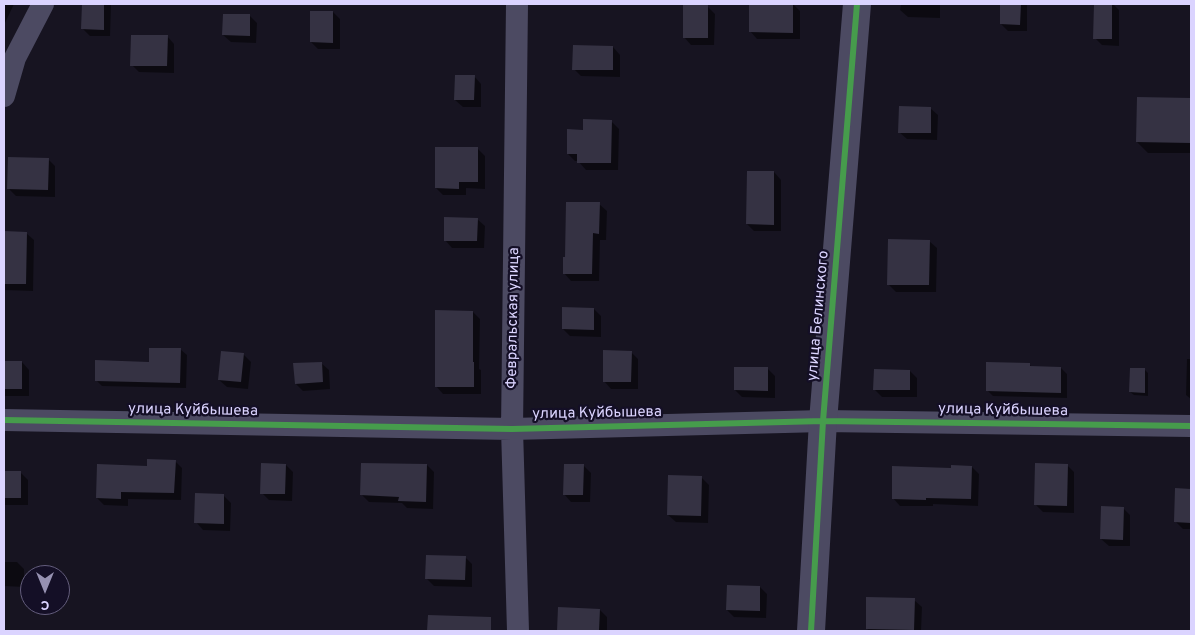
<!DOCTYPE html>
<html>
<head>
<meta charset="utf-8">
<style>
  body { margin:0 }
  #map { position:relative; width:1195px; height:635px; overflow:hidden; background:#171421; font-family:Overpass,sans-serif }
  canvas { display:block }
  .frame { position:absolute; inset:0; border:5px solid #dbd4ff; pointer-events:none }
  .north { position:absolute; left:20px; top:565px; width:50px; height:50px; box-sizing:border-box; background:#140f26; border:1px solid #645e7d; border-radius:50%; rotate:180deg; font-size:14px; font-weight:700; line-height:20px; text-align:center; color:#dbd4ff }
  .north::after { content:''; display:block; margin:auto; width:18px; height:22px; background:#9691b1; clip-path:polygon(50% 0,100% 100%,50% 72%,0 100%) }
</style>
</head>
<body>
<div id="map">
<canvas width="1195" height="635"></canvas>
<div class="frame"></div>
<div class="north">С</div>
</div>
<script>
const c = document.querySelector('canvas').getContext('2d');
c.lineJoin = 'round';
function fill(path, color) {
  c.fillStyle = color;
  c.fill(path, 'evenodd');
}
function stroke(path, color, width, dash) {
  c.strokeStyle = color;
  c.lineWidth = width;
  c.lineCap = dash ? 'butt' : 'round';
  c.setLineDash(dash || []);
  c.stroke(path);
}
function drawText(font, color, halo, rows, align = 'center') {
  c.font = font + ' Overpass,sans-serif';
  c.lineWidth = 4.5;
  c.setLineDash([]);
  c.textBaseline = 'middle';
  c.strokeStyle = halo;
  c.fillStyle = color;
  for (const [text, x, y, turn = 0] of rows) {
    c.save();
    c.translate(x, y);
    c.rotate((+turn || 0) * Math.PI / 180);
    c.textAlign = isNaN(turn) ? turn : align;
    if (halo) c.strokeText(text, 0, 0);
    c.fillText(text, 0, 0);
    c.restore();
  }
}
const shadow = new Path2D(`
  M4 4H14L4 25Z
  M83 4 111 5 110 36H90L83 29Z
  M751 4H793L800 11V39H757L750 31Z
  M901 4H940V18L908 17 900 10Z
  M1001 4H1027V31H1008L1001 24Z
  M1095 4H1113L1119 10V46L1102 45 1095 38Z
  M708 7 715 14 714 45H691L684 37Z
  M333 12 340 19V49H318L311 42Z
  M250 16 257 23 256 43 231 42 223 35Z
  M167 36 174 44V73L139 72 132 65Z
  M613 47 620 55V77L581 76 574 69Z
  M474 76 481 84V107H463L455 100Z
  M1138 99H1191V153H1148L1137 142Z
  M930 108 938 115 937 140 907 139 899 132Z
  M611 121 619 129 618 170H586L578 161H575L568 154 584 131Z
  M478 149 485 156V189L466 188V195H443L436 188Z
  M48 159 55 166V197L16 196 9 189Z
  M774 172 781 180V231H754L747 224Z
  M599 204 607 211 606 240H600L599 281H571L564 273 566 258Z
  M477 219 485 226 484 248H452L445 240Z
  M4 233H26L34 240 33 291 4 290Z
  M929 241 937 248 936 292H896L888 284Z
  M594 309 601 316V337L570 336 563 329Z
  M473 312 480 319 479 369 481 370V394H443L436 386Z
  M180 349 187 355 186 388 102 386 96 380 151 363Z
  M631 352 638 359V389H611L604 381Z
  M243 354 251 362 248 389 227 387 219 380Z
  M1187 359H1191V399L1186 395Z
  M4 362H22L29 370V396H4Z
  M321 363 329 370 330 389 303 391 296 384Z
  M1029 364 1032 367 1061 368 1067 374V398L993 396 987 390Z
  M768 369 775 376V398L742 397 735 390Z
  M1145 370 1148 373V396L1134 395 1130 392Z
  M910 371 917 378V397H882L874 389Z
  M175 461 182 468 181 500 128 499V506L104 505 97 498 148 467Z
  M286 465 293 472 292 501 269 500 262 493Z
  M427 465 434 472 433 509 407 508 402 503 369 502 362 495Z
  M1067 465 1074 472V513L1043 512 1036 505Z
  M584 466 591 473 590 502H571L564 494Z
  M972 467 979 474 978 506 933 504V506H900L893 498 952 469Z
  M20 472 28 480V505H4V473Z
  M702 478 709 485 708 523 676 522 668 515Z
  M1176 489 1191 490V529H1183L1176 522Z
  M224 496 231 503 230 531 203 530 196 522Z
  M1123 508 1130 515V546H1109L1101 539Z
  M465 557 472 564V587L434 586 426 578Z
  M4 562H17L24 569V587L4 586Z
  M760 587 767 594 766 618 734 617 727 610Z
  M914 600 922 607 921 631H870L867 629Z
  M559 608 600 610 607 617V631H558Z
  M4 630 21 631H4Z`);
const building = new Path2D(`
  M82 4H104V30L81 29Z
  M749 4H793V33L749 32Z
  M1000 4H1021L1020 25 1000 24Z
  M1094 4H1112V39H1093Z
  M683 5H708V38H683Z
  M310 11H333V43L310 42Z
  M223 14H250V36L222 35Z
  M131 35H168L167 66H130Z
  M573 45 613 46V70H572Z
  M455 75H475L474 100H454Z
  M1137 97 1191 98V143L1136 142Z
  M899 106 931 107V133H898Z
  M583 119 612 120 611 163H577V154H567V129L583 130Z
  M435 147H478V182H459V189L435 188Z
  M8 157 49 158 48 190 7 189Z
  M747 171H774V225L746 224Z
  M566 202H600L599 234 593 233 592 274H563V257H565Z
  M444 217 478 218 477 241H444Z
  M4 231 27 232 26 284H4Z
  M888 239 930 240 929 285H887Z
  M562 307 594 308V330L562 329Z
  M435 310 473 311V362H474V387H435Z
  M149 348H181L180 383 95 381V360L149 362Z
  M603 350 632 351 631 382H603Z
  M221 351 244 353 241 382 218 380Z
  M4 361H22V389H4Z
  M322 362 323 382 295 384 293 363Z
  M986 362 1030 363V366L1061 367V393L986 391Z
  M734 367H768V391L734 390Z
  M1130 368H1145V393L1129 392Z
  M874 369 910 370V390H873Z
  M147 459 176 460 174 493 121 492V499L96 498 97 464 147 466Z
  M261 463 286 464 285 494H260Z
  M361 463 427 464 426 502 398 501 399 497 360 495Z
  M1035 463 1068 464 1067 506 1034 505Z
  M564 464H584L583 495H563Z
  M951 465 972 466 971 499 926 498V500L892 499V466L951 468Z
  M4 471H21V498H4Z
  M668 475 702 476 701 516 667 515Z
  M1175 488 1191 489V523L1174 522Z
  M195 493 224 494V524L194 523Z
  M1101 506 1124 507 1123 540 1100 539Z
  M426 555 466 556 465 580 425 579Z
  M727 585 760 586V611L726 610Z
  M866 597 915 598 914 630 866 629Z
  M558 607 600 609 599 631H557Z
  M428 615 491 617V631H427Z`);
const minor = new Path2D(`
  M517 4 512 429 518 631
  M4 96 15 58 43 4
  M4 420 512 429 823 421 1191 426`);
const tertiary = new Path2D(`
  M811 631 823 421 857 4`);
const cycleway = new Path2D(`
  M4 420 512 429 823 421 1191 426
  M811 631 823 421 857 4`);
const streetNames = [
  ["улица Белинского",819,316,-85],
  ["Февральская улица",514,318,-89],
  ["улица Куйбышева",193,411,1],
  ["улица Куйбышева",1003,411,1],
  ["улица Куйбышева",597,414,-1]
];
fill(shadow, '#0007');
fill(building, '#353243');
stroke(minor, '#4c4a62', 22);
stroke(tertiary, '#4c4a62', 28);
stroke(cycleway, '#469c4c', 6);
drawText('15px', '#dbd4ff', '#140f26', streetNames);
</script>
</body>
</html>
